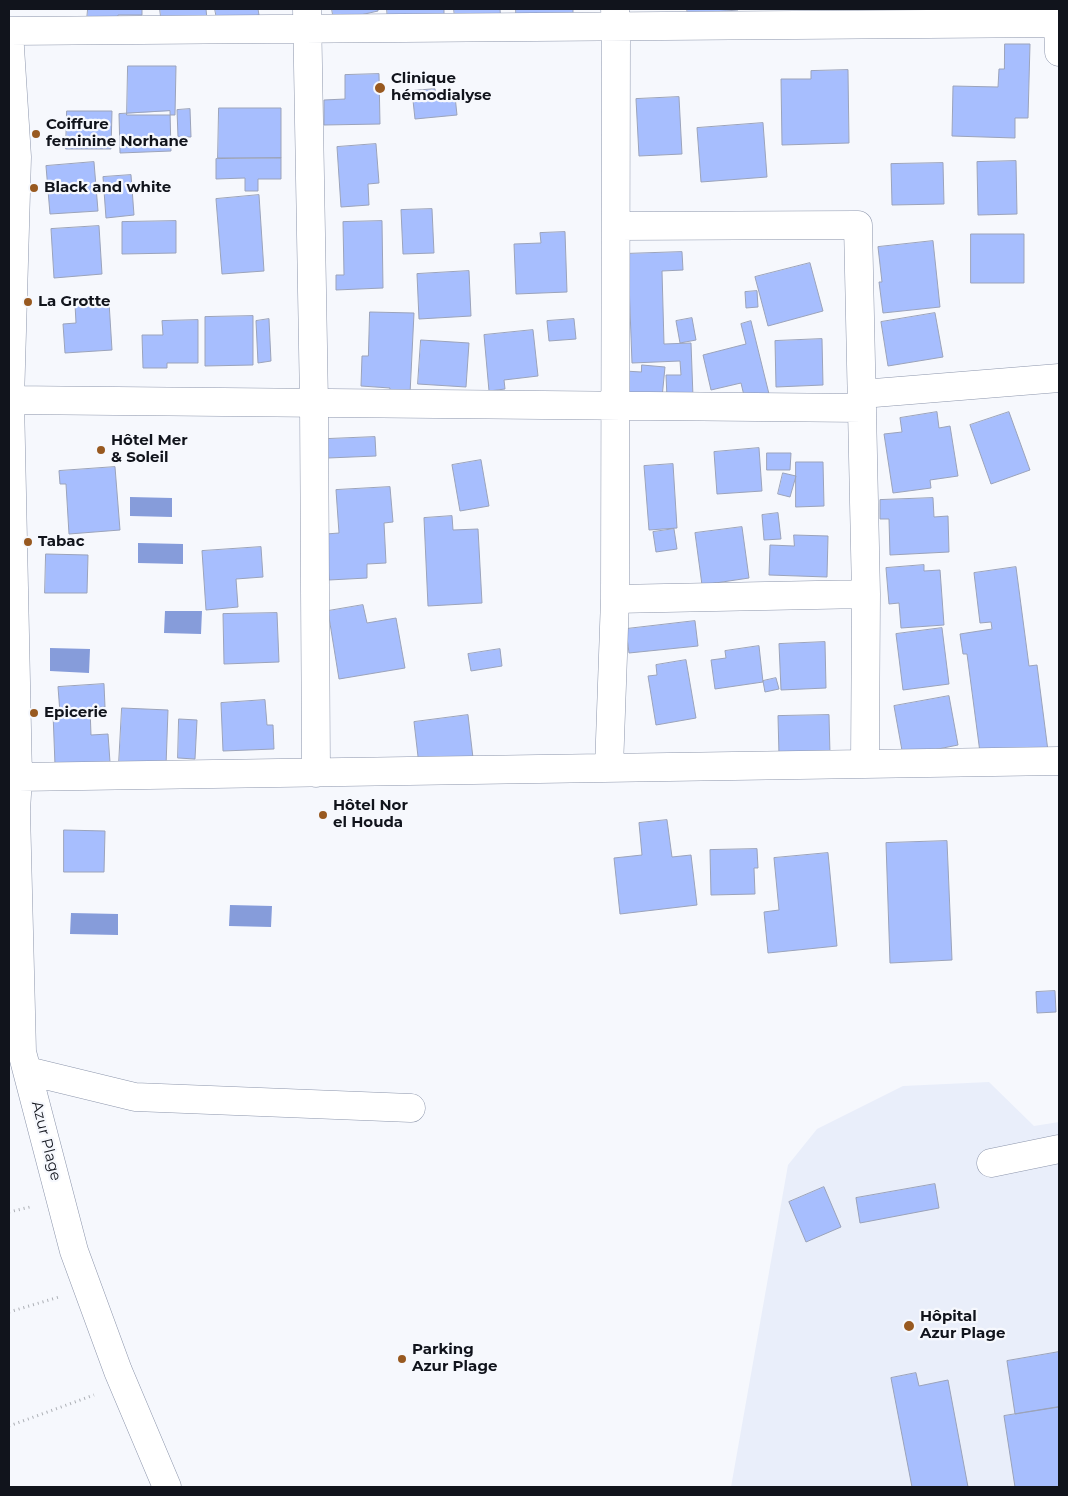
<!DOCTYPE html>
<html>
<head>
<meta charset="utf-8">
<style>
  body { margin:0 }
  #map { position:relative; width:1068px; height:1496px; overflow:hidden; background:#f6f8fd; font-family:Montserrat,sans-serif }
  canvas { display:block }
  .frame { position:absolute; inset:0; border:10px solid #11141c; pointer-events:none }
</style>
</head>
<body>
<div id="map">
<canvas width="1068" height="1496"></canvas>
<div class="frame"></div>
</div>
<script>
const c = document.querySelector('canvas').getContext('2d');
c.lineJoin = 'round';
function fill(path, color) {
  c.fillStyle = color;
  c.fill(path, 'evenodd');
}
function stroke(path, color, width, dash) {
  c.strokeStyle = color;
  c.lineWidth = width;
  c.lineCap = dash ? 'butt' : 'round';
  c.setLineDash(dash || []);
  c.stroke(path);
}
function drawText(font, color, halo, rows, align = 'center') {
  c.font = font + ' Montserrat,sans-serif';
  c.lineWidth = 4.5;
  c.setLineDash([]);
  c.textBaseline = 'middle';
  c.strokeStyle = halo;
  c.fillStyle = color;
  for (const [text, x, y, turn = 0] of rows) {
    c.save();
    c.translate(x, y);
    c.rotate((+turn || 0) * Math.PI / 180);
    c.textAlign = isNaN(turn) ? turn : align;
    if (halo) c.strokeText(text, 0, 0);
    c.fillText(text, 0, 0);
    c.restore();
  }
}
const built = new Path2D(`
  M989 1082 1034 1126 1059 1122V1487H731L788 1165 817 1129 903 1086Z`);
const water = new Path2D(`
  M130 497 172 498V517L130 516Z
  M138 543 183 544V564L138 563Z
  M165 611H202L201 634 164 633Z
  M50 648 90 649 89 673 50 671Z
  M230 905 272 906 271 927 229 926Z
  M71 913 118 914V935L70 934Z`);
const building = new Path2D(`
  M88 9H142V15H118L117 20H87Z
  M160 9H206L207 19 162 25Z
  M215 9H258L259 15 218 24Z
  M332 9H378V11L334 21Z
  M387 9H444V17L388 21Z
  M454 9H500L501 23 456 26Z
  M516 9H573V30L517 33Z
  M687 9H738V10L688 14Z
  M1005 44H1030L1028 118H1015V138L952 136 953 86 998 87 999 69H1004Z
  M128 66H176L175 115H127Z
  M848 70 849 143 782 145 781 79H811V71Z
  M379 74 380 124 324 125V100L345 99V75Z
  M435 89 436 98 455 96 457 115 415 119 412 91Z
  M679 97 682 154 639 156 636 99Z
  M219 108H281V158H218Z
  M190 109 191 137H178L177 110Z
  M67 111H112L111 149H66Z
  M170 111 171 151 120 153 119 114Z
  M763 123 767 177 701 182 697 128Z
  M376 144 379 183 368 184 369 205 341 207 337 147Z
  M281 158V179H258V191H245V178L216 179V159Z
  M1016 161 1017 214 978 215 977 162Z
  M94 162 98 211 50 214 46 166Z
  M943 163 944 204 892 205 891 164Z
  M131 175 134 215 106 218 103 177Z
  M259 195 264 271 222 274 216 199Z
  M432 209 434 253 403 254 401 210Z
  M176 221V253L122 254V222Z
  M382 221 383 288 336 290V275H344L343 222Z
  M99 226 102 274 54 278 51 229Z
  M565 232 567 292 516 294 514 244 541 243 540 233Z
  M971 234H1024V283H971Z
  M933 241 940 307 883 313 879 282H882L878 247Z
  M682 252 683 270 662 271 664 344 691 343 693 397 667 398 666 375H681L680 361 632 363 629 283 622 254Z
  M810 263 823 311 768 326 755 277Z
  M469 271 471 316 419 319 417 274Z
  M757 291 758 307 746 308 745 292Z
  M109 302 112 350 65 353 63 324 76 323 75 304Z
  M370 312 414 313 410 394H389L390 388 361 386 362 356H368Z
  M935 313 943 357 888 366 881 322Z
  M253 316V365L205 366V317Z
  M692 318 696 340 680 343 676 321Z
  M269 319 271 361 258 363 256 321Z
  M574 319 576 339 549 341 547 321Z
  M198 320V363H167V368H143L142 335H163L162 321Z
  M751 321 769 394 745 400 741 383 711 390 703 355 746 344 741 324Z
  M533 330 538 376 504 380 505 389 489 391 484 335Z
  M822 339 823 385 776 387 775 341Z
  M421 340 469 343 466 387 418 384Z
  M642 365 665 367 662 398 622 394 625 371 641 372Z
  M937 412 939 428 950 426 958 476 930 480 931 488 893 493 884 434 902 432 900 418Z
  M1009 412 1030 470 991 484 970 425Z
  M375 437 376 456 328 458 327 439Z
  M759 448 762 491 717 494 714 452Z
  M767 453H791L790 470H767Z
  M481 460 489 506 460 511 452 465Z
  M796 462H823L824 506 796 507Z
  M673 464 677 528 649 530 644 466Z
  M115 467 120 530 69 534 66 484H60L59 471Z
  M783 473 796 476 790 497 778 494Z
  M390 487 393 522 384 523 386 563 367 564V578L329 580 326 534 339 533 336 490Z
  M933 498 934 517 948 516 949 552 890 555 889 519H880V500Z
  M778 513 781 539 764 540 762 515Z
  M452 516 453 530 478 529 482 603 428 606 424 518Z
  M742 527 749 578 702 585 695 533Z
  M674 529 677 549 656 552 653 532Z
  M794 535 828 536 827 577 769 575 770 545 794 546Z
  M261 547 263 577 236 579 238 607 206 610 202 551Z
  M46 554 88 555 87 593H45Z
  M924 565V571L940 570 944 625 901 628 899 603 889 604 886 568Z
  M1016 567 1029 666 1037 665 1048 751 981 760 967 654H963L960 634 992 629 991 622 980 623 974 573Z
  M363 605 367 623 396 618 405 668 339 679 328 611Z
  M277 613 279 662 224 664 223 614Z
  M695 621 698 646 629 653 626 629Z
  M942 628 949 684 903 690 896 634Z
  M825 642 826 688 781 690 779 644Z
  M759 646 763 682 715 689 711 660 726 658 725 651Z
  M500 649 502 666 471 671 468 654Z
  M686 660 696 718 656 725 648 676 657 675 656 665Z
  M776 678 779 689 765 692 763 681Z
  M104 684 105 707 90 708 91 735 108 734 110 762 55 765 53 713H60L58 687Z
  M949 696 958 745 903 756 894 706Z
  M265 700 267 725H273L274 749 223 751 221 703Z
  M122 708 168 710 166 766 119 764Z
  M468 715 473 758 419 765 414 722Z
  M829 715 830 754 779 755 778 716Z
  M179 719 197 720 195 759 178 758Z
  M667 820 672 857 691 855 697 905 620 914 614 858 642 855 639 823Z
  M64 830 105 831 104 872H64Z
  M947 841 952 960 890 963 886 843Z
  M757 849 758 868H754L755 894 711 895 710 850Z
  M828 853 837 946 768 953 764 912 779 910 774 858Z
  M1055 991 1056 1012 1037 1013 1036 992Z
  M935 1184 939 1208 860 1223 856 1198Z
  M824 1187 841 1227 806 1242 789 1202Z
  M1059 1352V1407L1015 1414 1007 1361Z
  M916 1373 919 1386 948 1380 968 1487H912L891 1378Z
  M1059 1407V1487H1015L1004 1416Z`);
const path = new Path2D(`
  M9 1212 30 1207
  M9 1312 59 1297
  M9 1426 94 1395`);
const minor = new Path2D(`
  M307 9 314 403 316 773
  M1054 9 1058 23 1059 52
  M9 31 1058 23
  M9 32 17 157 10 400 18 777 16 811 22 1052 74 1251 118 1371 167 1487
  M616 226 858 225 866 594 865 764
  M862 394 1059 378
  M9 400 862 408
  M615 599 866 594
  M609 768 615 599 616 26 615 9
  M18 777 1059 761
  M28 1071 135 1097 411 1108
  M991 1163 1059 1149`);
const markers = [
  [380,88,6,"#985920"],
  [36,134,5,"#985920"],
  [34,188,5,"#985920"],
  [28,302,5,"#985920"],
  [101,450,5,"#985920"],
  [28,542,5,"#985920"],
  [34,713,5,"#985920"],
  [323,815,5,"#985920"],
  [909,1326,6,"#985920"],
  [402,1359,5,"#985920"]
];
const poiNames = [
  ["Clinique",391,79],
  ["hémodialyse",391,96],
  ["Coiffure",46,125],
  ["feminine Norhane",46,142],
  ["Black and white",44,188],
  ["La Grotte",38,302],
  ["Hôtel Mer",111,441],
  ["& Soleil",111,458],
  ["Tabac",38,542],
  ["Epicerie",44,713],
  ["Hôtel Nor",333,806],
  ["el Houda",333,823],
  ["Hôpital",920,1317],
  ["Azur Plage",920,1334],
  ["Parking",412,1350],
  ["Azur Plage",412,1367]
];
const streetNames = [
  ["Azur Plage",46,1141,76]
];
fill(built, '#e9eefa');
fill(water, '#869cda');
fill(building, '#a7befe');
stroke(building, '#9ba3ba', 1);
stroke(minor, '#8d96ac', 29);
stroke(path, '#adb0b6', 3, [1, 4]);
stroke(minor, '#fff', 28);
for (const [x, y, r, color] of markers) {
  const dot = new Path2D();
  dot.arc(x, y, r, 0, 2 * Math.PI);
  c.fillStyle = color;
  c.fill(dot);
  stroke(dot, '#f6f8fd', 2);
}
drawText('bold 15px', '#11141c', '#f6f8fd', poiNames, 'left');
drawText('15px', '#11141c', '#f6f8fd', streetNames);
</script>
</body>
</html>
